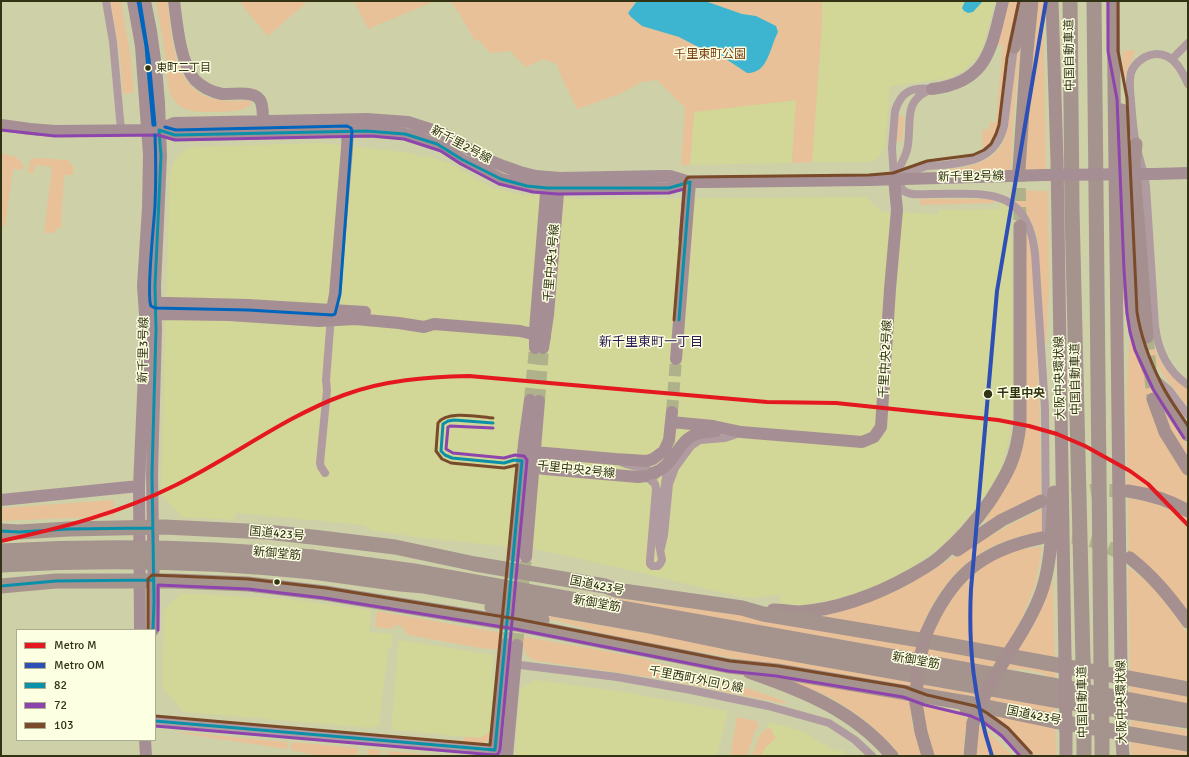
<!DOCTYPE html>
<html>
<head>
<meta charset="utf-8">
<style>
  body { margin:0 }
  #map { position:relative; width:1189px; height:757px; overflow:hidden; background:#ced0a8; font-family:Signika,sans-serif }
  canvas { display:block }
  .frame { position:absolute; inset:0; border:2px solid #323315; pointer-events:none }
  .legend { position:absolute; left:16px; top:629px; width:140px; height:112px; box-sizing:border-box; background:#fcffe2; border:1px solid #abad90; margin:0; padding:5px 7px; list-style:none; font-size:12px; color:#323315 }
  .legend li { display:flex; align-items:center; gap:8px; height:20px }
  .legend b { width:20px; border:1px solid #abad90 }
</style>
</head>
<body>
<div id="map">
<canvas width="1189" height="757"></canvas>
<div class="frame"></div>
<ul class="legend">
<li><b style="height:5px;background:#e5171f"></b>Metro M</li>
<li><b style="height:5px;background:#2e4fb5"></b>Metro OM</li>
<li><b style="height:5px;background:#0a91a9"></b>82</li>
<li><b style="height:5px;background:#8e44ad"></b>72</li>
<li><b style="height:5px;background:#7a4b2a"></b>103</li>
</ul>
</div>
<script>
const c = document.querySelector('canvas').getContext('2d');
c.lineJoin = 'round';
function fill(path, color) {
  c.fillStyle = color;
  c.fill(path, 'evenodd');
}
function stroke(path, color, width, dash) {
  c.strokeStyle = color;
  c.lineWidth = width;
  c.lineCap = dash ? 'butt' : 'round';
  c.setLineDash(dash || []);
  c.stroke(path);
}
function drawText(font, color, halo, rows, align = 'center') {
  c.font = font + ' Signika,"Noto Sans JP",sans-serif';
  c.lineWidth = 3;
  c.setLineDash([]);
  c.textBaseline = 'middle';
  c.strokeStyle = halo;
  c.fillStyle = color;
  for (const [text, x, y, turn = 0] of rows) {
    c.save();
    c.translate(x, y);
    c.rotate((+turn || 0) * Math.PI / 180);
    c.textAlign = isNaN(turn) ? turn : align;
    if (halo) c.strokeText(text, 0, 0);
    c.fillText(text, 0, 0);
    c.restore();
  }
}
const built = new Path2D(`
  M822 1H995L983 47 975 60 964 70 950 78 890 86 885 146 881 155 877 159 870 162H812L822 23Z
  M796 100 792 163 690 165 694 112Z
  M319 143 405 152 416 154V156L431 157 452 165 493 188 517 194 583 199 866 197 882 212 917 213 938 215V210L1000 209V203L1004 204 1011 210 1013 398 1010 435 1001 468 988 491 968 518 939 548 916 565 879 585 863 591 832 600 803 605H779L781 593 775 595 756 598 739 597 642 573 536 549 420 538 391 533 372 531 364 525 236 513 235 520 182 517 161 495 169 205 170 173 173 164 179 155 187 149 194 147Z
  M181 593 287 599 371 610 369 632 393 634 391 648H388L379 726H374L372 728 183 712 162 687 164 610Z
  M399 640 494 655 492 678 498 679 491 730 488 734 479 738 392 730 391 729Z
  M535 680 619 691 728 711 717 756H515L520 689Z
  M769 723 781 725 807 733V735L826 745 838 752 841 749 847 754 845 756H752L758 738 761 733 767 728Z`);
const green = new Path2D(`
  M110 1H121L130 54 134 92 123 94 120 56Z
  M156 1H167C173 38 171 92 219 100 229 102 240 101 250 100V106C237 113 226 111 211 112 164 113 169 89 165 53 162 35 159 18 156 1Z
  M241 1H308L268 36 245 9Z
  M354 1H435L368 29Z
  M450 1H822V23L812 162 792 163 796 100 694 112 690 165H681L685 108 656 79 649 82 644 81 617 95 577 109 561 76 557 64 543 59 526 67 510 51 490 53 479 40 475 41 459 13Z
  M1008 1H1020L1007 61 999 127 992 141 983 149 982 130 989 129 990 122H996L1003 45H997Z
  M1037 1H1043L1046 170H1024Z
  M1018 48 1020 49 1013 120 1011 170 949 171 950 169C975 167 1001 159 1007 131 1010 119 1010 106 1011 94 1013 79 1016 64 1018 48Z
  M1135 50C1134 62 1128 64 1126 76L1124 77 1122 51Z
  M901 115 903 116 904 118 902 141 901 142 897 140 899 117Z
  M1 154C13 156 18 155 24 167L21 170 13 169 5 226H2L1 230V171L3 163 1 162Z
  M35 158 68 160 74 168 73 175H64L61 228 56 229 55 233H44L52 167 36 165 33 173H28L30 161Z
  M1011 190 1048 191 1049 289 1046 342H1044L1038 242C1033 220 1026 211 1010 197Z
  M920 199H987L994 200V203L920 205Z
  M1025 229C1034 250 1033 281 1034 304 1039 368 1040 431 1041 495L1018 505 984 523 1008 481 1021 445Z
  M1144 337 1152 339C1157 361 1170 378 1188 390V407C1171 385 1153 364 1144 337Z
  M1130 339 1145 376 1157 401 1152 398 1146 400 1171 451 1188 477V504L1152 489 1127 485V388L1129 341Z
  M1164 411 1188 448V460L1173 436Z
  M1128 498 1157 504 1188 518V612L1134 555 1129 552Z
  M114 500V516L1 521V508Z
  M1042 509V532C1033 534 1024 535 1015 538 979 547 949 574 932 606 930 611 926 615 925 620 923 625 922 630 921 635L821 617 861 605 898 590 1011 524Z
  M1042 547 1036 582 1022 618 1005 650 932 637C945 597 977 562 1018 550 1025 548 1034 548 1042 547Z
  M1128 567 1145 580 1152 587 1167 605 1188 634V683L1130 673Z
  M1053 580 1055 659 1017 652 1035 622Z
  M567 592 759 617 1055 669V680C1049 679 1047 674 1041 673 1030 670 1017 668 1006 670Z
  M377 611 633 656 731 683 785 701 786 704 662 679 538 661C528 659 525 654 523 645L500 650 481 648 408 635 402 626 394 625 393 629 375 627Z
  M525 612 1055 705V716L616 637Z
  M776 676 911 701V720L921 756H901C879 729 851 707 819 692 805 686 791 682 776 676Z
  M1130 683 1188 694V704L1130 694Z
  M923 703 948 710 969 719 964 736 963 756H934L924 718Z
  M996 716 1055 727 1056 756H1033L996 717Z
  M737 717 757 721V725H760L755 731 747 756H731L732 745Z
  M1131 720 1188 730V740L1131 730Z
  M979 726 987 730 1013 756H976L977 737Z
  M767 728 772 729V732L776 738 766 747 761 756H752L759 736Z
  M491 730V737L482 744H463L464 737C475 738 484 740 491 730Z
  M179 732 287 742V749L179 733Z
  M1131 741 1188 751V756H1131Z
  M291 742 358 748V756H320L290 750Z
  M367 749 381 750 380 756H367Z
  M387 751 444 756H387Z`);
const water = new Path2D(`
  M637 1H705L742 14 756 16 776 26 778 32C770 47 768 74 747 73L717 53 708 52 679 37 642 26 631 17 628 13Z
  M965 1H983L973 12 968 13 964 11 962 8Z`);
const secondaryTunnel = new Path2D(`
  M530 400 535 348
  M539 401 543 348
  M672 412 676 359
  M510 597 514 556
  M506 644 508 615
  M517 645 526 557`);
const primaryTunnel = new Path2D(`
  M1019 169 1020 226
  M1147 337 1153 399
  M1053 497 1094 490 1128 491
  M1053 537C1081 534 1104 544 1127 557`);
const street = new Path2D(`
  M106 1 113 42 121 130
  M1172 59 1188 43
  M1188 84C1182 71 1174 54 1157 54 1146 54 1134 63 1131 73 1129 82 1130 93 1131 101 1132 115 1133 130 1136 144 1139 158 1144 172 1146 186L1155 326C1158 350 1167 371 1188 385
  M896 176C899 167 905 158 907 150 913 126 901 101 930 90
  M901 176C910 173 918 168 927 166 932 165 938 166 943 165 972 162 996 158 1004 126L1014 47
  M894 178 892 148 895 111C901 91 912 87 932 89
  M895 179C898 182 901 188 904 191 911 196 923 194 931 194 984 194 1027 185 1035 253L1045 409 1046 538
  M1156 379 1169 390 1188 415
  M621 462C632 468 647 465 655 476
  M325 473 321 467 320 463 327 390 326 380 331 316
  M646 476 655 484 656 489 650 560V564L652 566H658L660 564 662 560 658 538 662 494 664 490 667 471 671 463
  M661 548 664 535 669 484 675 468 691 446 700 440 725 438 740 433
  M512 664 617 677 691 690 768 706 829 723 855 740 872 756
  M155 721 495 750 498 753`);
const secondary = new Path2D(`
  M133 1 141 46 149 155 148 208 143 286 146 328 139 486 140 630
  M145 1 151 31 156 67 159 103 161 156 155 286 156 329 152 474 154 601 153 630
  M174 1C177 23 180 63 195 80 202 87 212 92 222 94 233 95 256 89 261 102 263 108 263 115 263 121
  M932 89C989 82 991 48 1003 1
  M1 125 30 129 55 131 159 130 175 135 371 131 405 134 419 138 443 147 463 160 501 179 534 187 558 189 669 188 689 182
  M159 130 174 123 367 119 408 122 442 133 486 159 503 166 520 172 536 176 560 178 662 176H670L690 182H704L869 180 1044 175
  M1155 174 1188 173
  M149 306 155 303H169L248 305 365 312
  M332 310 335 294 347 148 348 124
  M149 311 156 314 229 315 319 321 355 319 399 323 424 327 434 324 520 331 545 337
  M535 348V330L547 181
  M543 348 548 315 559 181
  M676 359 690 182
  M671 422 713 426 741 432 862 442 874 437 881 427 890 289 897 210 894 178
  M523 451 615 459 647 461 653 459 664 451 669 440 672 412
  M529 464 534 467 545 469 638 477 646 476
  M653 473C675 466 678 439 697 434 702 432 710 432 716 431
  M1 500 139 486
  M514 556 524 443 530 400
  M526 557 539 401
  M145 740 146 756
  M494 756 506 644
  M507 756 517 645`);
const primary = new Path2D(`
  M1052 1 1057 160 1065 657
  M1113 1 1121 668
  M1014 47 1024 1
  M1122 110C1125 156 1126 202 1128 247 1129 281 1129 315 1140 347 1150 379 1169 407 1188 435
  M1136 144 1134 166 1147 337
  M1019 169 1027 51 1032 1
  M1153 399 1165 432 1188 469
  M1128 491C1149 494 1169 500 1188 511
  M957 550 1002 520 1041 501
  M1130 558C1154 577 1170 597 1188 622
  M773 610C782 610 792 612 800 612 840 609 878 594 912 575 922 569 934 563 942 555 961 539 976 521 990 501 1008 473 1017 457 1020 423V226
  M926 634C950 577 981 550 1041 538
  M1012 648C1023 631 1033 614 1040 596 1052 566 1052 524 1054 492
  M749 672C804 691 854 711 892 756
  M916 703 921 732 928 756
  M966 709C992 717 1010 736 1027 756
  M1066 731V756
  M1122 741 1123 756
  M970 756 973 723`);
const highway = new Path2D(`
  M1070 1 1072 209 1083 661
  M1094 1 1101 664
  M1 531 19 532 69 529 164 527 267 532 321 538 395 547 475 564 605 586 616 590 742 608 763 614 932 642 1188 689
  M312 557 414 571 1052 685 1188 711
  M313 572 400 584 424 586 644 625 726 642 1054 700 1188 721
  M1 586 56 581H174L248 584 325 593 516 624 729 666 777 671 973 704 1054 721 1188 744
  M492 607 542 620
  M1084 734V756
  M1102 737V756`);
const secondaryBridge = new Path2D(`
  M1044 175 1155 174`);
const primaryBridge = new Path2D(`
  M1065 657 1066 731
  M1121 668 1122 741
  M916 703 918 666 926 634
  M973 723C982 696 997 672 1012 648`);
const highwayBridge = new Path2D(`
  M1 551C105 545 208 547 312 557
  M1 565C105 559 209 561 313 572
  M1083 661 1084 734
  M1101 664 1102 737`);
const bus1 = new Path2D(`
  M493 423 454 420 448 421 443 424 441 451 445 455 452 458 504 463 514 460 522 461
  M1 531 19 532 69 529 152 528
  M1 586 56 581 153 580
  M153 630 154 601 152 474 156 329 155 286 161 156 159 130 175 135 366 131 405 134 437 144 463 160 501 179 527 186 547 188H669L690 182 679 320
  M155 721 495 750
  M495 750 522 461`);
const bus2 = new Path2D(`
  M1108 1V51L1117 99 1124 270 1127 313 1130 332 1135 350 1153 389 1184 438
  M1 130 55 136 158 135 175 140 371 136 404 139 441 151 461 164 499 184 533 192 558 194 669 193 684 189 680 240
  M158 630V585L248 589 324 598 515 629 728 671 776 676 903 697 925 705 971 716 982 721 1002 736 1020 756
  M155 726 495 755 498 754 500 750 527 460 524 456 515 455 504 458 453 453 446 449 448 427 450 426 493 428`);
const bus3 = new Path2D(`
  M1118 1V51L1127 98 1137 312C1141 338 1150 361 1161 383 1168 398 1179 412 1188 426
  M674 320 685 182 687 178 690 177 869 175 893 173 927 161 973 155 984 150 991 144 996 134 999 125 1007 58 1019 1
  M148 630V579L152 575 248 579 326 588 517 619 730 661 778 666 905 687 927 695 975 706 987 713 1008 728 1031 753
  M155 716 490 745 517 465 504 468 451 463 442 459 436 451 438 423C447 410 479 417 493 418`);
const bus4 = new Path2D(`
  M138 1 146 46 153 125H155L149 59 140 2
  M155 135C156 159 156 182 155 206 154 223 146 296 151 306L155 308 248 310 332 315 335 314 340 294 352 131 351 128 347 126 176 130 165 127`);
const metro1 = new Path2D(`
  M1 541C62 528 120 513 176 485 233 457 284 417 344 395 384 380 427 377 469 376L767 402 836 403 998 420 1029 426 1057 434 1085 446 1130 471 1148 484 1188 525`);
const metro2 = new Path2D(`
  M992 756C974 700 968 648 971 589L997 291 1046 1`);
const markers = [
  [148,68,3.5,"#323315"],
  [988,394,5,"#323315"],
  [277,582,3.5,"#323315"]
];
const busNames = [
  ["東町二丁目",156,68]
];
const parkNames = [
  ["千里東町公園",710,55]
];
const streetNames = [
  ["中国自動車道",1070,55,-91],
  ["新千里2号線",461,145,28],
  ["新千里2号線",971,177,-1],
  ["千里中央1号線",552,263,-85],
  ["新千里3号線",144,350,-89],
  ["千里中央2号線",886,359,-87],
  ["大阪中央環状線",1060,378,-91],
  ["中国自動車道",1076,379,-91],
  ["千里中央2号線",576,470,6],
  ["国道423号",277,534,5],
  ["新御堂筋",277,554,5],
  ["国道423号",597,586,11],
  ["新御堂筋",597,604,10],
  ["新御堂筋",916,661,10],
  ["千里西町外回り線",696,680,11],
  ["中国自動車道",1083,702,-91],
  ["大阪中央環状線",1122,702,-91],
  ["国道423号",1034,716,11]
];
const stopNames = [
  ["千里中央",997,394]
];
const neighbourhoodNames = [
  ["新千里東町一丁目",651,343]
];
fill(built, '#d2d697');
fill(green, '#e8c198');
fill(water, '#3eb5d0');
stroke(secondaryTunnel, '#afb18b', 12, [12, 6]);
stroke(primaryTunnel, '#afb18b', 13, [13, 6]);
stroke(street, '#b09ca0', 8);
stroke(secondary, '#a68f94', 12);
stroke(primary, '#a58f8f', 13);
stroke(highway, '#a5938e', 15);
stroke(secondaryBridge, '#a68f94', 12);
stroke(primaryBridge, '#a58f8f', 13);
stroke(highwayBridge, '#a5938e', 15);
stroke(bus1, '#0a91a9', 3);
stroke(bus2, '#8e44ad', 3);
stroke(bus3, '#7a4b2a', 3);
stroke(bus4, '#0065bd', 3);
stroke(metro1, '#e5171f', 4);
stroke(metro2, '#2e4fb5', 4);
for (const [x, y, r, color] of markers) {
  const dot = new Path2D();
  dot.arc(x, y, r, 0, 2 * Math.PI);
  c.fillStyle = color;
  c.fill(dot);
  stroke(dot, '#fcffe2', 1.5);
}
drawText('11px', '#323315', '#fcffe2', busNames, 'left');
drawText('12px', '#783a0d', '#fcffe2', parkNames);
drawText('12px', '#323315', '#fcffe2', streetNames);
drawText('bold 12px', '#323315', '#fcffe2', stopNames, 'left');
drawText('13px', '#2d1d57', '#fcffe2', neighbourhoodNames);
</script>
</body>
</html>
